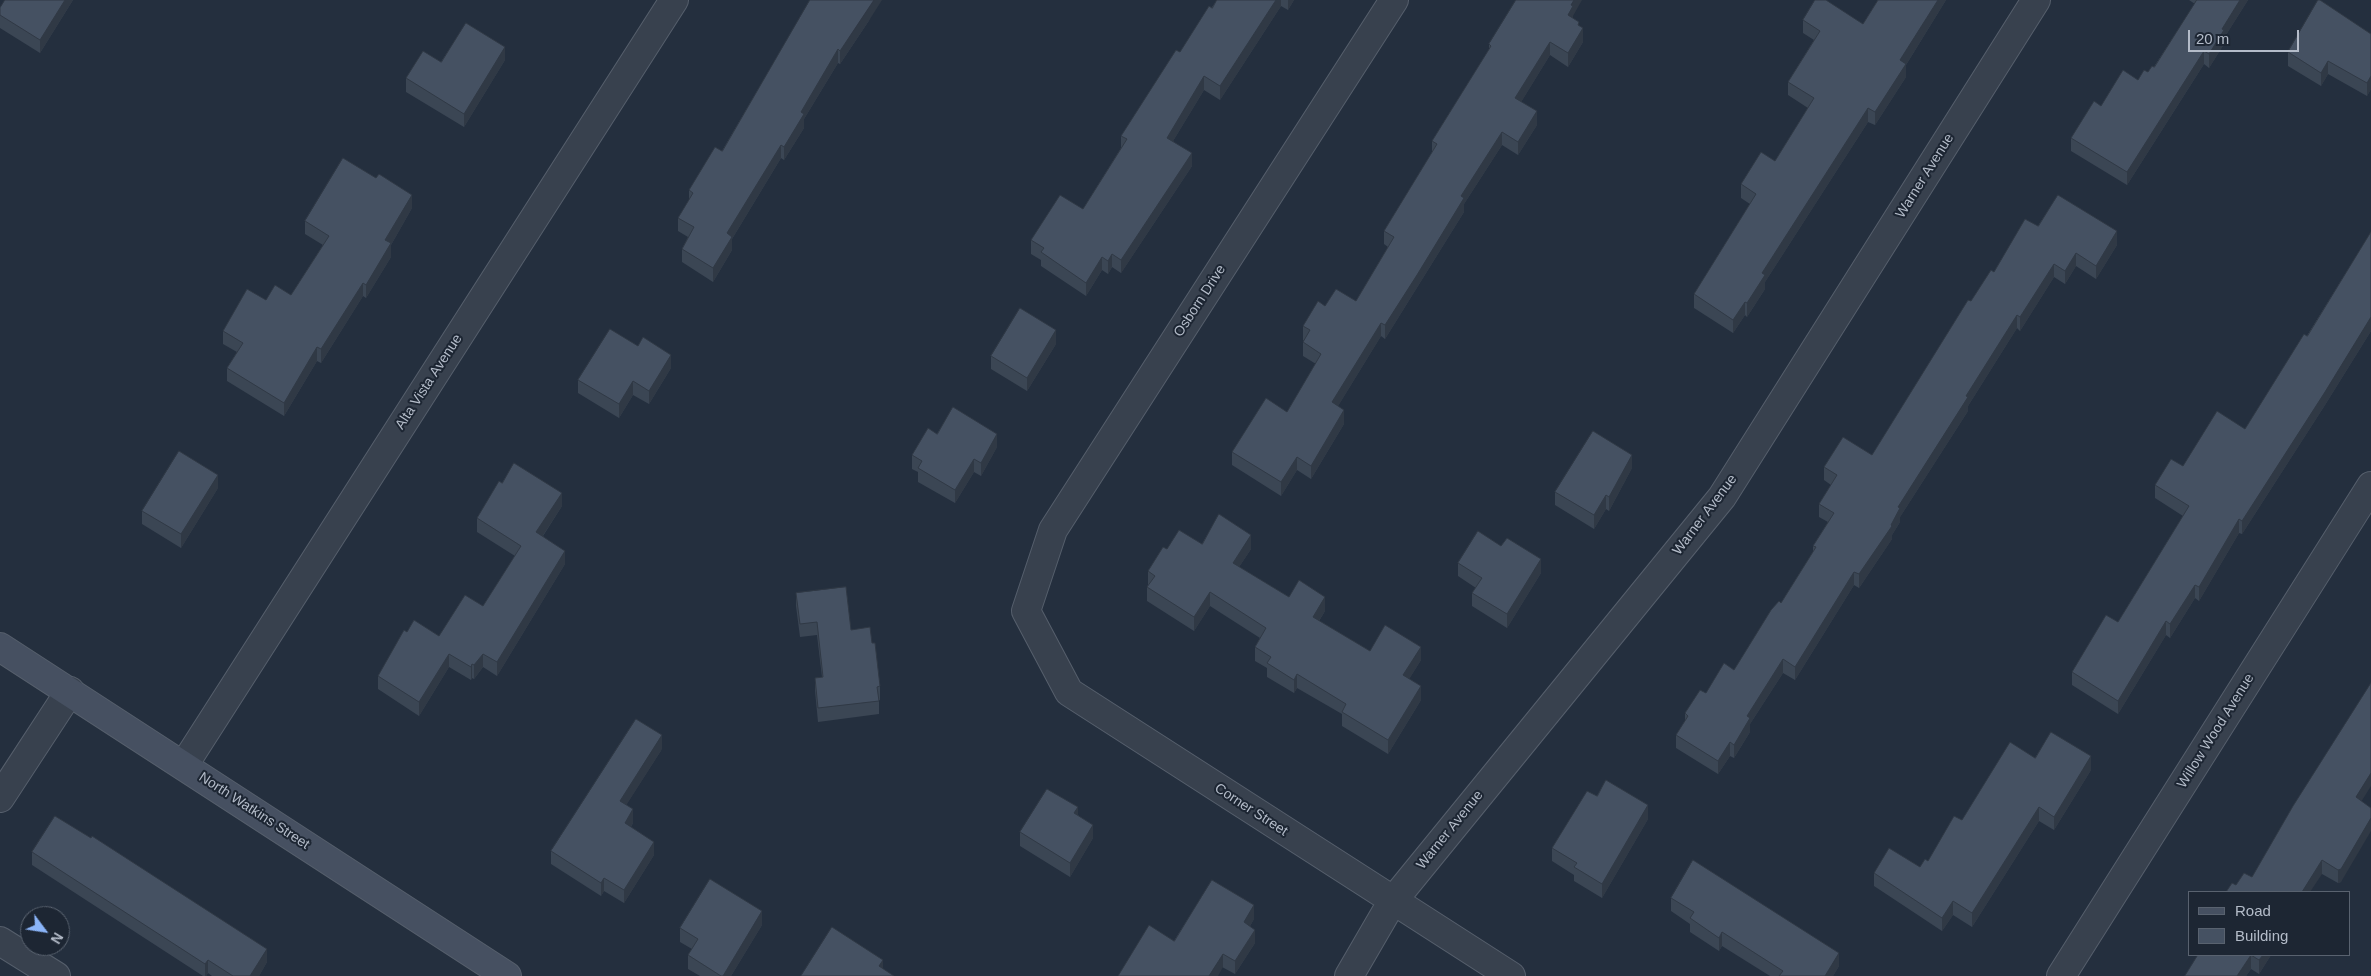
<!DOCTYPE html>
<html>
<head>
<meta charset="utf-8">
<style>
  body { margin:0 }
  #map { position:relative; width:2371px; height:976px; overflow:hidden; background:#242f3e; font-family:Arial,sans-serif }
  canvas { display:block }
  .legend { position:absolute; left:2188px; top:891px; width:162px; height:65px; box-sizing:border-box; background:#1d2633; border:1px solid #59626f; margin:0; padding:6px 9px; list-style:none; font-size:15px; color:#b4bcc9 }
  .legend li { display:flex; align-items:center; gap:10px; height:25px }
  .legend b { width:25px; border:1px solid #59626f }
  .north { position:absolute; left:20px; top:906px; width:50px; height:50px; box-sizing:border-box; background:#1d2633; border:1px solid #59626f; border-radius:50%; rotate:121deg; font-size:14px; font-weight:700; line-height:20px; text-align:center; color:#b4bcc9 }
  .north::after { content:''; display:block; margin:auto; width:18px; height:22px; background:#8ab4f8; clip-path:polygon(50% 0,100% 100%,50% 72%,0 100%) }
  .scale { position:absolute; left:2188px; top:30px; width:111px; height:22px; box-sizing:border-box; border:2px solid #b4bcc9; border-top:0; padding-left:6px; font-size:15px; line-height:18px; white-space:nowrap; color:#b4bcc9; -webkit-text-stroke:4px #1d2633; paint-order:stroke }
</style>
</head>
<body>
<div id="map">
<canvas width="2371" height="976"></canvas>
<ul class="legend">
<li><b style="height:6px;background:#465061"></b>Road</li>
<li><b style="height:14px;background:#455162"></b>Building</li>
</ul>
<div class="north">N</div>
<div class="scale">20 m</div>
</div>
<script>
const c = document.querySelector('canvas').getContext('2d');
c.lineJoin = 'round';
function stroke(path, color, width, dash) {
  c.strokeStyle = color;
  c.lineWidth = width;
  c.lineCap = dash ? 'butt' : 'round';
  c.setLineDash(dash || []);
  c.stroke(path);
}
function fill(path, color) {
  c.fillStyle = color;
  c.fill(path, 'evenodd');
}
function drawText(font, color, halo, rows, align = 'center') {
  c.font = font + ' Arial,sans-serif';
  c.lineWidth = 4;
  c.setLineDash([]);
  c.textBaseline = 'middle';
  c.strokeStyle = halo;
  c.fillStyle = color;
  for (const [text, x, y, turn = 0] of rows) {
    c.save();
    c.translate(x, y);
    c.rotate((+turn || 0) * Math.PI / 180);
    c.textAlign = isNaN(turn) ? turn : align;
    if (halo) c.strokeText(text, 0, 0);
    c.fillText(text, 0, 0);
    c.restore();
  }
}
const street = new Path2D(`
  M1394 0 1053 530 1026 611 1069 692 1511 976
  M184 765 674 0
  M0 798 70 691
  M0 941 56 976
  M1349 976 1392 902 1722 497 2036 0
  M2061 976 2371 486`);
const secondary = new Path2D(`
  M0 647 507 976`);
const wall = new Path2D(`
  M5 0H73L40 53 0 28V8Z
  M1217 0H1294L1288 10 1281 6 1220 100 1204 90 1173 141 1192 166 1121 273 1112 267 1108 274 1102 270 1086 296 1041 266V260L1031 254V240L1083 209 1121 148V136Z
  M1878 0H1946L1906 65V77L1875 125 1868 122 1765 282V289L1747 317 1745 315 1733 333 1694 308V294L1750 204 1741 198V184L1775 161 1808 108 1788 95V82L1814 40 1803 33V20L1863 24Z
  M2189 0H2248L2224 38V44L2209 68 2204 64 2127 185 2071 151V138L2101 106 2138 80 2154 67 2195 4Z
  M1573 16V18L1579 26 1583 42 1568 67 1550 55 1521 102 1537 125 1518 155 1502 145 1464 204V212L1385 339 1381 336 1338 406 1344 424 1311 479 1297 470 1281 496 1232 465V452L1287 412 1316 364 1303 356V342L1304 340H1303V326L1325 306 1356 301 1388 247 1384 244V231L1432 153V141L1489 50V44Z
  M870 19 840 64 838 63 804 119V128L784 160 781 158 732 239V250L713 282 682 262V249L688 237 678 231V218L689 201V190L722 151Z
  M2371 34V89L2367 96 2328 74 2321 86 2288 66V52Z
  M505 60 464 127 406 92V78L441 62Z
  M412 208 391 245V257L366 298 363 296 321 363 317 361 284 416 227 381V368L237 352 223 344V331L266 300 291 295 323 245 305 234V221Z
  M2038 226 2117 245 2096 279 2076 266 2065 284 2054 277 2020 331 2017 328 1968 406V411L1900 517V522L1892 535V539L1859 588 1854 585 1795 680 1783 673 1750 724V732L1734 758 1730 756 1718 774 1676 748V735L1685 721V713L1706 693 1734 670 1781 603 1813 552V546L1828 522 1819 517V504L1831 485 1824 480V467L1872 455 1971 301 1994 272Z
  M2371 232V331L2325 405 2242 534 2239 533 2199 601 2195 598 2170 638 2166 635 2118 714 2072 685V672L2118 622 2183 516 2155 498V485L2183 466 2245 429 2307 336Z
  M1056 344 1027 391 991 369V356Z
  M671 368 649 404 633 395 619 418 578 393V380Z
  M937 434 997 447 981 476 974 472 955 503 918 482V472L912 469V455Z
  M1632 468 1609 511 1606 509 1594 529 1555 505V492Z
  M502 483 562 506 543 536 565 564 497 676 483 667 474 679 472 678 471 680 449 667 419 716 378 689V676L407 632 439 636 483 606 515 556 477 532V518Z
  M218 488 181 548 142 524V511Z
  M1202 544 1251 549 1239 567 1289 597 1325 611 1319 621 1370 651 1421 660 1409 679 1421 700 1388 754 1342 726V714L1297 688 1294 693 1267 677V668L1255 661V647L1260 638 1210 606 1194 631 1147 601V587L1148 585V571L1167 549Z
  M1458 563 1541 573 1507 628 1472 606V593L1476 588 1458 576Z
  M796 593 872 643 880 686V700H879V714L818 722 815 691V678L822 677 817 635 800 637 796 606Z
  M662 749 626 805 633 823 631 827 654 855 624 903 604 891 601 896 551 864V851Z
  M2035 758 2091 770 2054 830 2039 821 1972 927 1953 915 1942 931 1874 886V873L1920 867 1928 861 1962 820Z
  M2361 801 2341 882 2338 883 2322 874 2236 885 2252 877Z
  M1078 815 1093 838 1070 877 1020 846V832Z
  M1648 819 1602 898 1574 881V875L1552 861V848Z
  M32 852 267 962 259 976H212L208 973 206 976H203L32 865Z
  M1671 898 1839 966 1833 976H1770L1722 946 1719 951 1690 932V924L1671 911Z
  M1254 919 1250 926 1255 943 1235 974 1174 941Z
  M762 925 731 976H700L688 969V955L692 949 680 942V928Z
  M2198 955H2271L2259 974 2251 969 2246 976H2185Z`);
const shadedWall = new Path2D(`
  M65 0H73L40 53V40Z
  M874 0H882L870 19 840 64V51Z
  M1276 0H1281V6L1220 100V86Z
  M1288 0H1294L1288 10Z
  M1574 0H1582L1573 16V20L1568 15 1571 5Z
  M1938 0H1946L1906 65V77L1875 125V112L1900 60Z
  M2240 0H2248L2224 38V44L2209 68V54L2222 29Z
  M1579 22V34L1583 28V42L1568 67V53L1578 25Z
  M1550 42V55L1515 112V98Z
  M505 47V60L464 127V114Z
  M838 49V63L804 119V128L784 160V147L801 112Z
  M2204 51V64L2127 185V172Z
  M2328 61V74L2321 86V73Z
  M1204 76V90L1167 151V138Z
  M2371 76V89L2367 96V83Z
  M1868 108V122L1765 282V289L1747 317V303L1762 273Z
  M1537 111V125L1518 155V142Z
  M1502 132V145L1464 204V212L1385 339V325L1461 196Z
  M781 145V158L732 239V250L713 282V268L727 233Z
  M1192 153V166L1121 273V260Z
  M412 195V208L391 245V257L366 298V285L385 240Z
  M2117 231V245L2096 279V266Z
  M2076 253V266L2065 284V271Z
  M1112 254V267L1108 274V261Z
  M1102 257V270L1086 296V283Z
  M2054 264V277L2020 331V317Z
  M363 283V296L321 363V349Z
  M1745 302V315L1733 333V320Z
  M2017 315V328L1968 406V411L1900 517V522L1892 535V539L1859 588V574L1891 525 1898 507 1966 396Z
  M2371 317V331L2325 405 2242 534V521Z
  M1381 323V336L1332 416V402Z
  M1056 330V344L1027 391V378Z
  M317 347V361L284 416V403Z
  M671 355V368L649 404V391Z
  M633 381V395L619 418V404Z
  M1344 410V424L1311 479V466Z
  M997 434V447L981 476V463Z
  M1632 455V468L1609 511V497Z
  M1297 457V470L1281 496V482Z
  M974 459V472L955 503V490Z
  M218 475V488L181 548V534Z
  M562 493V506L536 546V532Z
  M1606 495V509L1594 529V515Z
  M2239 519V533L2199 601V587Z
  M1251 535V549L1233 576V563Z
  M565 551V564L497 676V662Z
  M1541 559V573L1507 628V614Z
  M1854 572V585L1795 680V667Z
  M2195 585V598L2170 638V624Z
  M1210 592V606L1194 631V617Z
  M1325 597V611L1313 630V617Z
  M2166 621V635L2118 714V701Z
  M1421 647V660L1403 689V675Z
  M449 654V667L419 716V702Z
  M483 654V667L474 679V665Z
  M1783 659V673L1750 724V732L1734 758V745L1747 716Z
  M472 664V678L471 680V667Z
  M1297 674V688L1294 693V680Z
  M1421 686V700L1388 754V740Z
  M662 735V749L620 815V801Z
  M1730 742V756L1718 774V761Z
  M2091 756V770L2054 830V817Z
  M2371 773V786L2356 810V797Z
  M1648 805V819L1602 898V884Z
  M1078 807V820L1074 813Z
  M2039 807V821L1972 927V913Z
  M633 809V823L625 837V823Z
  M2371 818V831L2341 882 2338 883V870Z
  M1093 825V838L1070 877V863Z
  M654 842V855L624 903V890Z
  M2322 860V874L2310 892H2302Z
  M604 878V891L601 896V883Z
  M1953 901V915L1942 931V918Z
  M1254 905V919L1244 936V922Z
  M762 911V925L731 976H723Z
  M1255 930V943L1235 974V961Z
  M1722 932V946L1719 951V938Z
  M267 949V962L259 976H250Z
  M1839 953V966L1833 976H1825Z
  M1223 954V967L1218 976H1209Z
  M2251 955V969L2246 976H2237Z
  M2263 955H2271L2259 974V960Z
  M208 960V973L206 976H205V964Z
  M883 960V973L879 966Z`);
const building = new Path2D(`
  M5 0H65L40 40 0 15V8Z
  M810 0H874L840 51 838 49 801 112 804 114 784 147 781 145 727 233 732 237 713 268 682 249 694 227 678 218 693 193 689 190 715 147 722 151Z
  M1217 0H1276L1220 86 1204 76 1167 138 1192 153 1121 260 1112 254 1108 261 1102 257 1086 283 1041 252 1044 248 1031 240 1060 195 1083 209 1127 139 1121 136 1176 50 1180 52 1209 6 1212 8Z
  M1516 0H1574L1571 5 1573 6 1568 15 1579 22 1578 25 1583 28 1568 53 1550 42 1515 98 1537 111 1518 142 1502 132 1461 196 1464 198 1417 275 1385 325 1381 323 1332 402 1344 410 1311 466 1297 457 1281 482 1232 452 1266 398 1287 412 1321 354 1303 342 1310 330 1303 326 1318 301 1325 306 1336 289 1356 301 1394 237 1384 231 1437 144 1432 141 1491 46 1489 44Z
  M1815 0H1826L1863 24 1878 0H1938L1900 60 1906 64 1875 112 1868 108 1762 273 1765 275 1747 303 1745 302 1733 320 1694 294 1756 194 1741 184 1761 152 1775 161 1814 98 1788 82 1820 31 1803 20Z
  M2197 0H2240L2222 29 2224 30 2209 54 2204 51 2127 172 2071 138 2094 101 2101 106 2123 70 2138 80 2144 70 2148 72 2152 66 2154 67Z
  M2318 0H2320L2371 34V76L2367 83 2328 61 2321 73 2288 52Z
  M466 23 505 47 464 114 406 78 423 51 441 62Z
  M343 158 376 178 379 174 412 195 385 240 391 243 366 285 363 283 321 349 317 347 284 403 227 368 243 343 223 331 247 289 266 300 275 285 291 295 329 236 305 221Z
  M2058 195 2117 231 2096 266 2076 253 2065 271 2054 264 2020 317 2017 315 1966 396 1968 397 1898 507 1900 508 1891 525 1892 526 1859 574 1854 572 1795 667 1783 659 1747 716 1750 718 1734 745 1730 742 1718 761 1676 735 1688 716 1685 713 1700 690 1706 693 1724 663 1734 670 1771 610 1779 601 1781 603 1816 547 1813 546 1834 513 1819 504 1837 475 1824 467 1843 437 1872 455 1968 300 1971 301 1991 270 1994 272 2025 219 2038 226Z
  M2371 232V317L2325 392 2242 521 2239 519 2199 587 2195 585 2170 624 2166 621 2118 701 2072 672 2106 615 2118 622 2189 506 2155 485 2171 459 2183 466 2217 411 2245 429 2304 334 2307 336Z
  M1020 308 1056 330 1027 378 991 356Z
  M610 329 638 346 643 337 671 355 649 391 633 381 619 404 578 380Z
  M953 407 997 434 981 463 974 459 955 490 918 468 922 461 912 455 928 428 937 434Z
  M1593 431 1632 455 1609 497 1606 495 1594 515 1555 492Z
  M179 451 218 475 181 534 142 511Z
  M514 463 562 493 536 532 565 551 497 662 483 654 474 665 472 664 471 667 449 654 419 702 378 676 404 630 407 632 414 620 439 636 465 595 483 606 521 546 477 518 499 481 502 483Z
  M1219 514 1251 535 1233 563 1289 597 1299 580 1325 597 1313 617 1370 651 1385 625 1421 647 1403 675 1421 686 1388 740 1342 712 1346 704 1297 674 1294 680 1267 663 1271 657 1255 647 1266 628 1210 592 1194 617 1147 587 1155 576 1148 571 1163 547 1167 549 1179 530 1202 544Z
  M1478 531 1501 546 1507 538 1541 559 1507 614 1472 593 1482 578 1458 563Z
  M846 587 851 630 870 627 872 643H875L880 686 877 687 879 701 818 708 815 678 823 677 817 622 800 624 796 593Z
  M2371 683V773L2356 797 2371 808V818L2341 869 2338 870 2322 860 2302 892H2226L2232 883 2236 885 2244 873 2252 877 2293 806Z
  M636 719 662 735 620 801 633 809 625 823 654 842 624 890 604 878 601 883 551 851Z
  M2051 732 2091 756 2054 817 2039 807 1972 913 1953 901 1942 918 1874 873 1889 848 1920 867 1925 859 1928 861 1954 816 1962 820 2010 742 2035 758Z
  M1606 780 1648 805 1602 884 1574 867 1577 863 1552 848 1587 791 1597 796Z
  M1047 789 1078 807 1074 813 1093 825 1070 863 1020 832Z
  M55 816 91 838 92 836 267 949 250 976H233L208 960 205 964 32 852Z
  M1693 860 1839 953 1825 976H1779L1783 971 1722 932 1719 938 1690 918 1694 912 1671 898Z
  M710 879 762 911 723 976H721L688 955 698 939 680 928Z
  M1212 880 1254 905 1244 922 1255 930 1235 961 1223 954 1209 976H1118L1149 925 1174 941Z
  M832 927 883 960 879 966 894 976H801Z
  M2198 955H2263L2259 960 2251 955 2237 976H2185Z`);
const streetNames = [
  ["Warner Avenue",1925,176,-58],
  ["Osborn Drive",1200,301,-57],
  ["Alta Vista Avenue",429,382,-57],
  ["Warner Avenue",1705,515,-53],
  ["Willow Wood Avenue",2216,731,-58],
  ["Corner Street",1251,810,33],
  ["North Watkins Street",254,811,33],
  ["Warner Avenue",1450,830,-51]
];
stroke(street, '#565f6c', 30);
stroke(secondary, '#565f6c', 30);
stroke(street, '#38414e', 28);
stroke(secondary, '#465061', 28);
fill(wall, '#3b4654');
fill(shadedWall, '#303945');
fill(building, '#455162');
stroke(building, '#303945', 1);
drawText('14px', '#b4bcc9', '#1d2633', streetNames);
</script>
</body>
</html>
